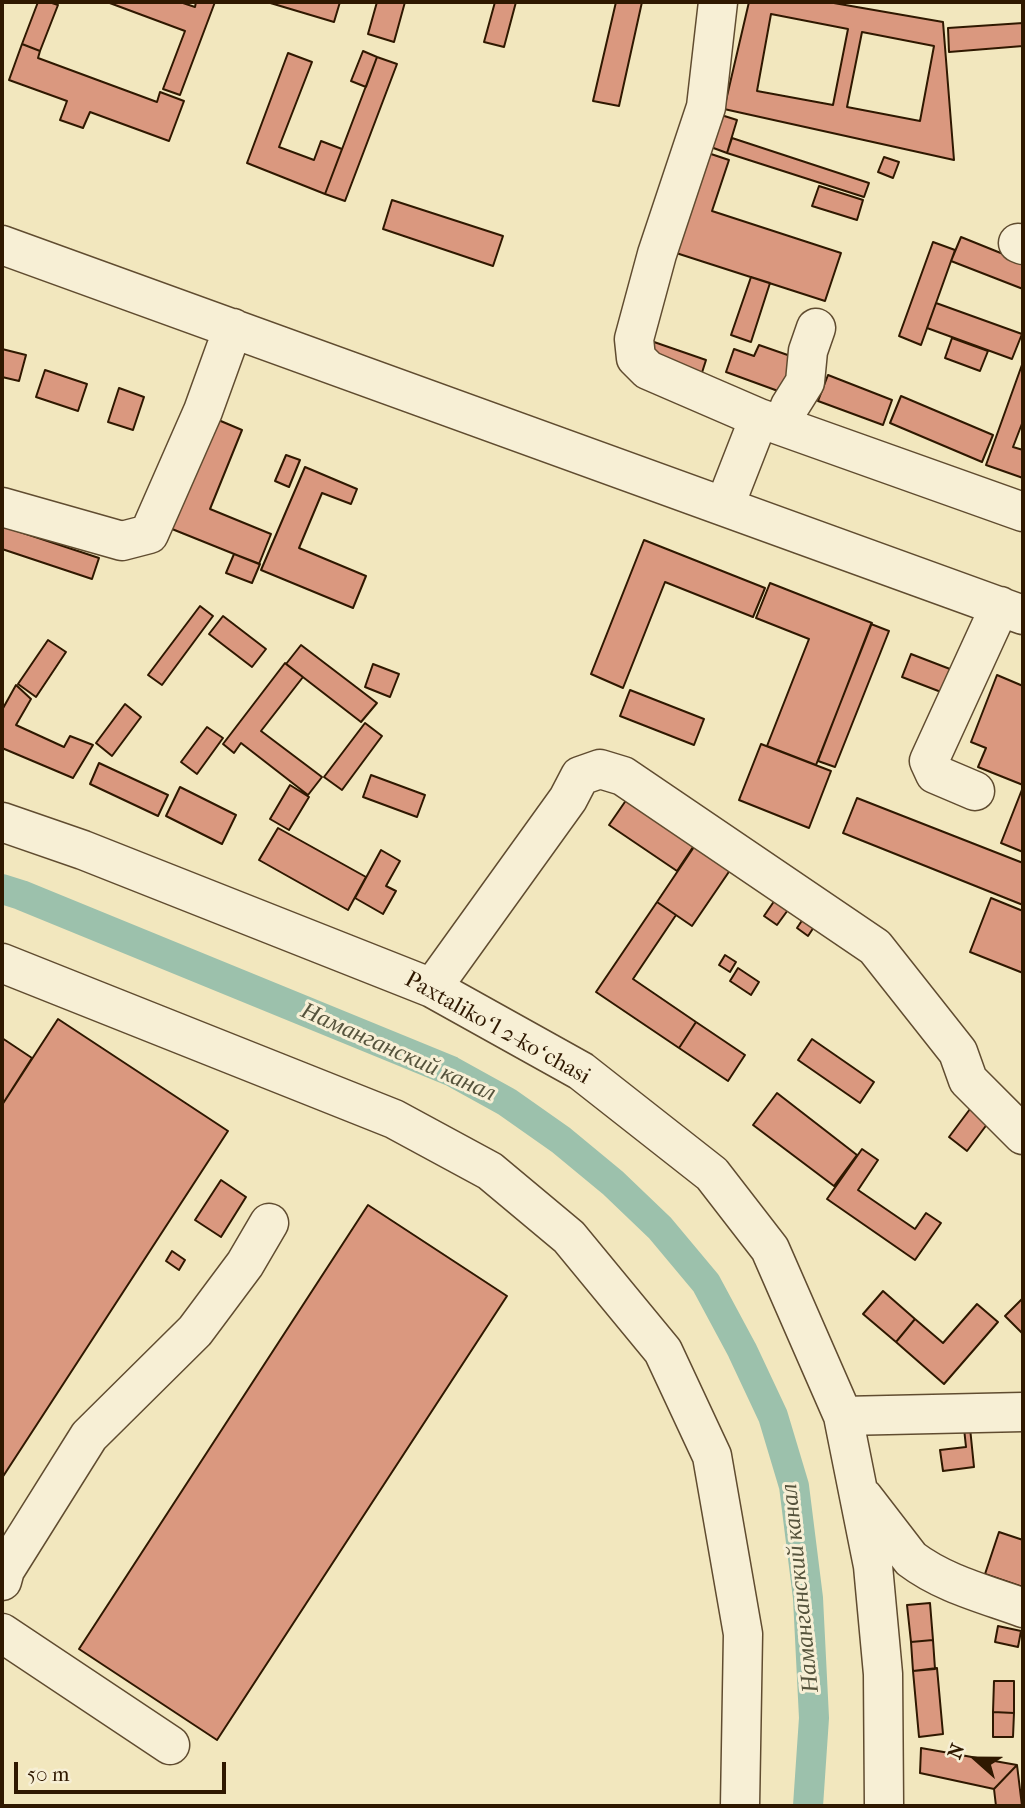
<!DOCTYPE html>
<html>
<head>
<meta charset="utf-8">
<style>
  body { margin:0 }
  #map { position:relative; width:1025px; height:1808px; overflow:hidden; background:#f2e7be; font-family:"IM FELL French Canon",serif }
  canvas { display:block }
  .frame { position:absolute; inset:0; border:4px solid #2f1800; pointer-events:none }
  .north { position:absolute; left:941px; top:1724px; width:70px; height:70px; -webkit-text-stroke:5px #f7efd5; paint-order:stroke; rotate:291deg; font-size:19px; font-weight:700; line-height:28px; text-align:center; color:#2f1800 }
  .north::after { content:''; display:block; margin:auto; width:24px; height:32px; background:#2f1800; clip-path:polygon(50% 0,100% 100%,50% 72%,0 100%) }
  .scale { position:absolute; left:14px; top:1762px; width:212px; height:32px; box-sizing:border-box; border:4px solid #2f1800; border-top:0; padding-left:9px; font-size:21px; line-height:24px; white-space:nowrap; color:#2f1800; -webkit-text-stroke:5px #f7efd5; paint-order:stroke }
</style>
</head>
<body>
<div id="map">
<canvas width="1025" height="1808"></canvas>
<div class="frame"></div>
<div class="north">N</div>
<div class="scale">50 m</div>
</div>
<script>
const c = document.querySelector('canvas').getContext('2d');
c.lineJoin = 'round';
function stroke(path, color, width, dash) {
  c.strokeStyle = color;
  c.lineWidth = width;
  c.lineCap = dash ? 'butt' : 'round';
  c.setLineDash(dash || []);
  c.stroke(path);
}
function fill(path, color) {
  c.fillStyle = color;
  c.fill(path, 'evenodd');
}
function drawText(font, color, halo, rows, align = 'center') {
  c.font = font + ' "IM FELL French Canon",serif';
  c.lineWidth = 6;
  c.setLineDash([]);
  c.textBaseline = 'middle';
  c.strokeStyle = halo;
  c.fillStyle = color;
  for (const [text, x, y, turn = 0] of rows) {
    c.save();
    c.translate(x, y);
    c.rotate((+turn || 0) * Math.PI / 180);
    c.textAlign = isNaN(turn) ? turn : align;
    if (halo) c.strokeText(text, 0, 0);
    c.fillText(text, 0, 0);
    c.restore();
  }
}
const canal = new Path2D(`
  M2 889 21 895 451 1071 507 1102 561 1140 613 1183 660 1228 706 1283 742 1350 773 1416 794 1486 808 1598 814 1718 808 1806`);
const building = new Path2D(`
  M38 2H49L58 5 40 51 22 44Z
  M107 2H180L195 7 196 2H215L180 95 163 89 185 31Z
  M267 2H340L334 22Z
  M377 2H405L394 42 368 34Z
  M495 2H516L504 47 484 42Z
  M616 2H642L619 106 593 101Z
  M749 2H828L943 22 954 160 724 109ZM771 14 848 29 833 105 757 91ZM862 32 934 46 920 121 847 107Z
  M1023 23V46L949 52 948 28Z
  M22 44 40 51 38 58 157 102 160 92 184 101 169 141 90 112 83 128 60 120 67 101 9 80Z
  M363 51 377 57 366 87 351 81Z
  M288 53 312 62 279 147 314 160 321 141 342 149 325 194 247 163Z
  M377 57 397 64 345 201 325 194Z
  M718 114 737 120 727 153 708 146Z
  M732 138 869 183 864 197 727 153Z
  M705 152 729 160 712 211 841 253 825 301 673 252Z
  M884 157 899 162 893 178 878 172Z
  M819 186 863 200 857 220 812 206Z
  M392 200 503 236 493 266 383 229Z
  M961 237 1023 262V289L951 261Z
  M933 242 955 250 921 345 899 336Z
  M751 277 770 283 751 342 731 335Z
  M936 303 1022 334 1012 359 927 328Z
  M952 338 988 351 980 371 945 358Z
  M654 342 706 360 699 382 647 364Z
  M759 345 802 360 789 395 726 372 734 349 754 356Z
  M2 349 26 355 19 381 2 377Z
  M1023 362V421L1013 447 1023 450V478L986 465Z
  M45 370 87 384 78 411 36 397Z
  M828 375 892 400 883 425 818 401Z
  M119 388 144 397 133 430 108 422Z
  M901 396 993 435 982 462 890 423Z
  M216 419 242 430 210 509 271 534 259 564 172 529Z
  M286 455 300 460 289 487 275 481Z
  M305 467 357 489 351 504 322 493 299 548 366 576 353 608 261 570Z
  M2 526 99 558 92 579 2 549Z
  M644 540 765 588 753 617 665 582 623 688 591 674Z
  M234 554 260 564 252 583 226 573Z
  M770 583 872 623 816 765 767 746 809 639 756 618Z
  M200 606 213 616 162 685 148 675Z
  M223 616 266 649 252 667 209 634Z
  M871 624 889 631 835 767 818 761Z
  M48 640 66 652 36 697 18 684Z
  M301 645 377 703 361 722 286 664Z
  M911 654 950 669 941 692 902 677Z
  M285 663 303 677 261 731 322 777 308 795 241 743 234 753 223 744Z
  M373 664 399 674 390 697 365 687Z
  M997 675 1023 686V785L978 767 986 748 971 742Z
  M16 685 31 699 16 725 64 747 70 736 93 745 73 778 2 748V710Z
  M630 690 704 719 694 745 620 716Z
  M125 704 141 717 112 756 96 743Z
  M365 723 382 736 342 790 324 777Z
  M207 727 223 738 197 774 181 762Z
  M761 744 831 771 809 828 739 800Z
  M99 763 168 795 158 816 90 784Z
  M371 775 425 795 417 817 363 797Z
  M290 785 309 797 289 830 270 819Z
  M180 787 236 815 222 844 166 816Z
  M1023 787V852L1001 843Z
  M629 796 697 841 677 871 609 825Z
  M857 798 1023 863V905L843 833Z
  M278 828 366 877 348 910 259 860Z
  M702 835 737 860 692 926 657 902Z
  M381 850 400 861 386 886 396 891 383 914 355 898Z
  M779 894 793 903 777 925 764 916Z
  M991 898 1023 911V973L970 952Z
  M657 902 676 915 633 979 696 1022 679 1048 596 992Z
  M807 913 818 921 808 936 797 928Z
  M725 955 736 962 730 972 719 965Z
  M738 968 759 982 751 995 730 981Z
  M58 1019 228 1131 2 1478V1105Z
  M696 1022 745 1055 728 1081 679 1048Z
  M2 1038 32 1058 2 1105Z
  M812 1039 874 1082 860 1103 798 1060Z
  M777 1093 857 1155 834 1186 753 1125Z
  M976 1101 994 1115 967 1151 949 1137Z
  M862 1149 878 1160 858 1190 915 1229 926 1213 941 1223 915 1260 827 1199Z
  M221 1180 246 1197 221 1237 195 1220Z
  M368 1205 507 1296 217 1740 79 1649Z
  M172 1251 185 1260 179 1270 166 1261Z
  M883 1291 915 1319 896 1342 863 1314Z
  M1023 1298V1334L1005 1316Z
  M977 1304 998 1322 944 1384 896 1342 915 1319 943 1343Z
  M969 1418 974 1467 943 1471 940 1450 966 1447 963 1419Z
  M999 1532 1023 1540V1587L985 1574Z
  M930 1603 933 1640 911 1642 907 1605Z
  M998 1626 1021 1631 1018 1647 995 1642Z
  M933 1640 935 1669 913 1671 911 1642Z
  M937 1668 943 1734 919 1737 913 1671Z
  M994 1681H1014V1713L993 1712Z
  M993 1712 1014 1713 1013 1737H993Z
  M921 1748 1017 1765 994 1789 920 1773Z
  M1017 1765 1022 1806H996L994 1789Z`);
const minor = new Path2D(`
  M718 2 706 107 657 254 634 339 636 358 648 370 759 418 725 505
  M1018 243 1023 245
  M2 245 1023 615
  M759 418 1023 512
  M782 426 790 406 805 382 808 351 816 328
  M2 507 122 541 149 534 203 411 233 328
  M975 791 935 774 929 761 1000 606
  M2 822 83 850 432 988 581 1071 712 1174 770 1249 843 1416 873 1566 883 1674 884 1806
  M2 963 394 1119 490 1171 569 1237 663 1351 712 1456 743 1634 740 1806
  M432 988 568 799 580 776 600 769 623 776 875 947 958 1052 968 1080 1023 1135
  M843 1416 1023 1412
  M864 1498 911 1559C944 1584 985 1594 1023 1608
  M2 1581 5 1570 89 1436 195 1331 245 1264 269 1223
  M2 1633 170 1745`);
const streetNames = [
  ["Paxtalikoʻl 2-koʻchasi",497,1029,29]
];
const waterNames = [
  ["Наманганский канал",398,1053,24],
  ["Наманганский канал",801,1588,-96]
];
stroke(canal, '#9cc1ac', 30);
fill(building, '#da987f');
stroke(building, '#2f1800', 2);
stroke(minor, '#604c30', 41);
stroke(minor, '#f7efd5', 38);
drawText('23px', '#2f1800', '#f7efd5', streetNames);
drawText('italic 24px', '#55533c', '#f7efd5', waterNames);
</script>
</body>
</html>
